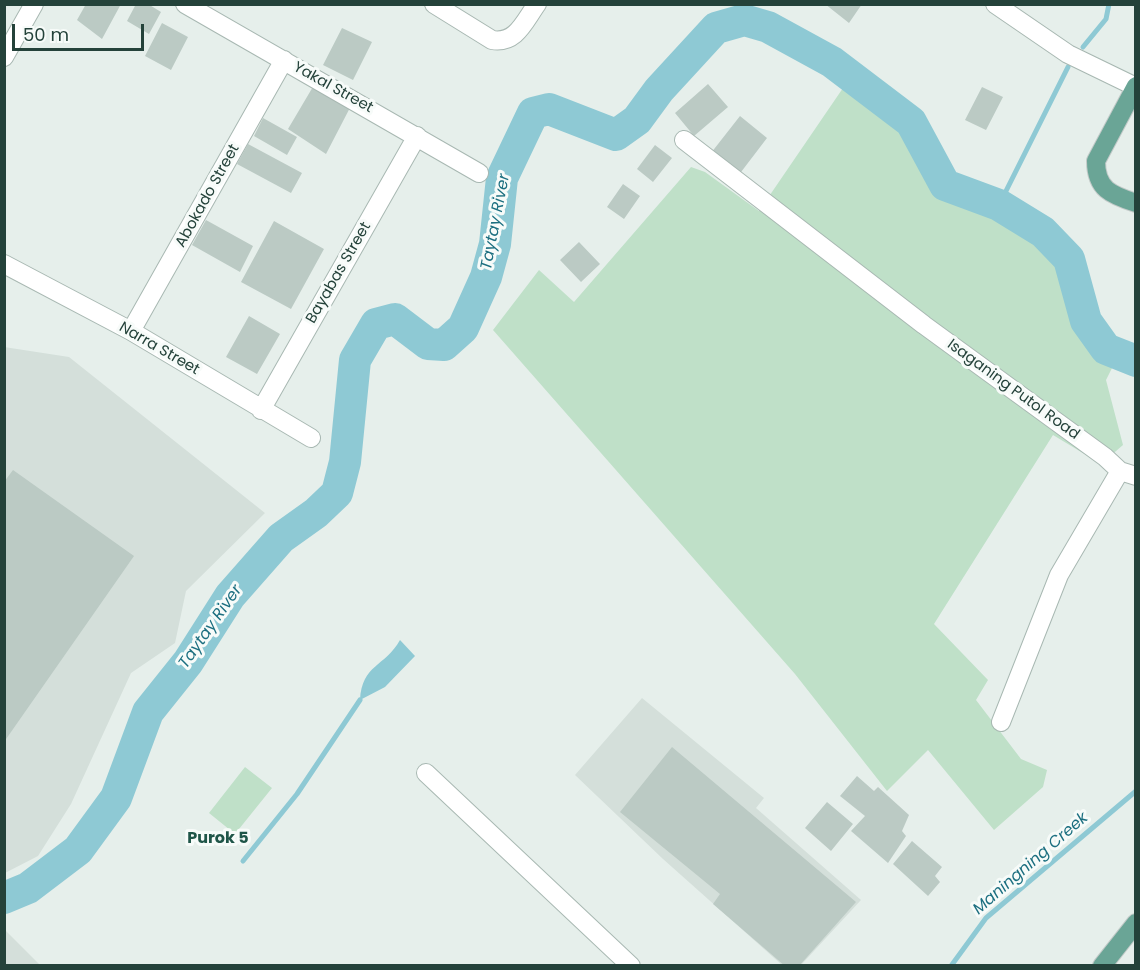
<!DOCTYPE html>
<html>
<head>
<meta charset="utf-8">
<style>
  body { margin:0 }
  #map { position:relative; width:1140px; height:970px; overflow:hidden; background:#e6efeb; font-family:Poppins,sans-serif }
  canvas { display:block }
  .frame { position:absolute; inset:0; border:6px solid #24423a; pointer-events:none }
  .scale { position:absolute; left:12px; top:24px; width:132px; height:27px; box-sizing:border-box; border:3px solid #24423a; border-top:0; padding-left:8px; font-size:18px; line-height:21px; white-space:nowrap; color:#24423a; -webkit-text-stroke:4px #f7fbf9; paint-order:stroke }
</style>
</head>
<body>
<div id="map">
<canvas width="1140" height="970"></canvas>
<div class="frame"></div>
<div class="scale">50 m</div>
</div>
<script>
const c = document.querySelector('canvas').getContext('2d');
c.lineJoin = 'round';
function fill(path, color) {
  c.fillStyle = color;
  c.fill(path, 'evenodd');
}
function stroke(path, color, width, dash) {
  c.strokeStyle = color;
  c.lineWidth = width;
  c.lineCap = dash ? 'butt' : 'round';
  c.setLineDash(dash || []);
  c.stroke(path);
}
function drawText(font, color, halo, rows, align = 'center') {
  c.font = font + ' Poppins,sans-serif';
  c.lineWidth = 6;
  c.setLineDash([]);
  c.textBaseline = 'middle';
  c.strokeStyle = halo;
  c.fillStyle = color;
  for (const [text, x, y, turn = 0] of rows) {
    c.save();
    c.translate(x, y);
    c.rotate((+turn || 0) * Math.PI / 180);
    c.textAlign = isNaN(turn) ? turn : align;
    if (halo) c.strokeText(text, 0, 0);
    c.fillText(text, 0, 0);
    c.restore();
  }
}
const built = new Path2D(`
  M4 347 69 357 265 513 186 591 175 643 131 673 71 804 38 856 5 873Z
  M642 698 764 798 756 808 861 900 801 965H782L663 859 575 775Z
  M4 930H5L40 965H5Z`);
const green = new Path2D(`
  M843 88 904 127 936 188 1001 215 1055 264 1075 318 1098 353 1115 362 1106 380 1123 445 1101 464 1053 435 934 624 988 680 976 700 1021 759 1047 770 1043 787 994 830 928 750 887 791 795 674 493 330 539 270 574 302 691 167 705 172 759 211Z
  M245 767 272 788 235 834 209 813Z`);
const water = new Path2D(`
  M400 640 415 656 385 687 360 700C362 664 385 667 400 640Z`);
const stream = new Path2D(`
  M1083 47 1106 19 1109 4
  M999 205 1068 67
  M243 861 297 794 360 700
  M951 966 986 918 1136 791`);
const river = new Path2D(`
  M4 898 28 888 78 850 116 798 148 712 188 662 230 596 281 538 316 513 337 493 345 462 355 360 376 324 395 319 428 344 444 345 463 328 486 277 495 244 502 178 533 113 549 109 616 135 637 120 659 90 716 28 744 20 768 27 832 62 911 122 945 185 999 205 1043 232 1069 259 1086 321 1106 349 1136 361`);
const building = new Path2D(`
  M86 4H121L102 39 77 20Z
  M136 4H148L161 12 149 34 127 21Z
  M825 4H862L849 23Z
  M162 23 188 37 171 70 145 56Z
  M342 28 372 42 353 80 323 65Z
  M708 84 728 107 694 136 675 113Z
  M314 85 354 100 326 154 288 129Z
  M982 87 1003 97 986 130 965 120Z
  M740 116 767 138 738 176 711 153Z
  M263 118 297 137 287 155 254 136Z
  M248 144 302 173 291 193 237 164Z
  M655 145 672 158 653 182 637 169Z
  M623 184 640 196 624 219 607 207Z
  M206 220 253 246 240 272 192 245Z
  M274 221 324 249 291 309 241 282Z
  M579 242 600 264 581 282 560 260Z
  M249 316 280 334 257 374 226 357Z
  M13 470 134 556 4 742V482Z
  M672 747 856 902 799 966H785L713 904 720 894 620 812Z
  M857 776 874 791 878 787 909 815 902 831 906 836 888 863 851 831 865 816 840 796Z
  M827 802 853 824 831 851 805 828Z
  M912 841 942 867 935 876 940 882 928 896 893 864Z`);
const minor = new Path2D(`
  M185 4 479 173
  M434 4 492 40C516 44 524 22 537 4
  M995 4 1068 54 1136 87
  M4 57 34 4
  M684 140 924 325 1105 457 1120 471 1136 476
  M4 264 131 331 311 438
  M131 331 284 60
  M261 410 417 136
  M1001 722 1059 575 1120 471
  M426 773 631 966`);
const major = new Path2D(`
  M1136 86 1096 161C1096 189 1111 195 1136 203
  M1102 966 1136 923`);
const streetNames = [
  ["Yakal Street",333,88,29],
  ["Abokado Street",208,196,-61],
  ["Bayabas Street",339,273,-60],
  ["Narra Street",159,349,30],
  ["Isaganing Putol Road",1013,390,36]
];
const waterNames = [
  ["Taytay River",496,222,-79],
  ["Taytay River",211,627,-55],
  ["Maningning Creek",1031,864,-41]
];
const neighbourhoodNames = [
  ["Purok 5",218,839]
];
fill(built, '#d4dfda');
fill(green, '#bfe0c8');
fill(water, '#8ec9d4');
stroke(stream, '#8ec9d4', 5);
stroke(river, '#8ec9d4', 32);
fill(building, '#bbcac4');
stroke(minor, '#a8b8b2', 20);
stroke(major, '#c2cac8', 20);
stroke(minor, '#fff', 18);
stroke(major, '#6aa596', 18);
drawText('15px', '#24423a', '#f7fbf9', streetNames);
drawText('italic 16px', '#1c6f80', '#f7fbf9', waterNames);
drawText('bold 16px', '#1f5548', '#f7fbf9', neighbourhoodNames);
</script>
</body>
</html>
